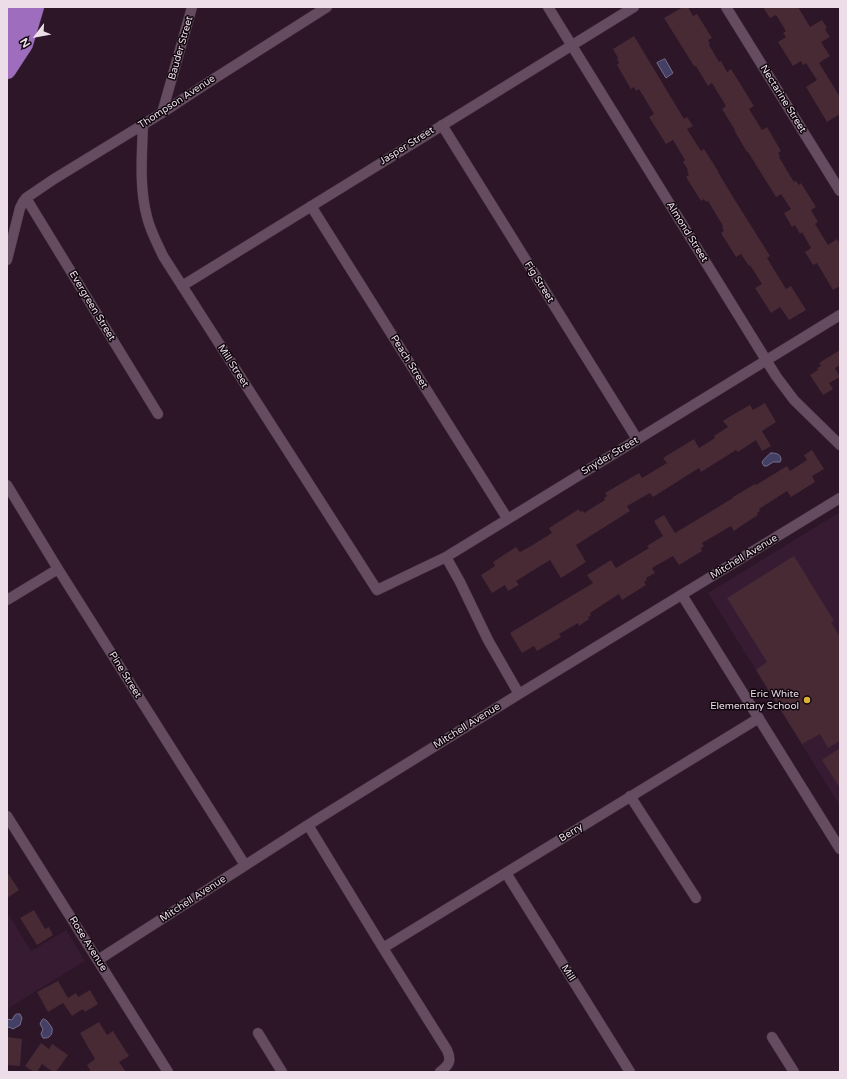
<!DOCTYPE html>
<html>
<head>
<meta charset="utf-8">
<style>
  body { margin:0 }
  #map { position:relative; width:847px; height:1079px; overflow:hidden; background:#2c1628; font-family:"Varela Round",sans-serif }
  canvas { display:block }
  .frame { position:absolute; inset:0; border:8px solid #eddde9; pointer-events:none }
  .north { position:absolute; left:16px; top:16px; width:40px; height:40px; -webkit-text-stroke:3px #0f060d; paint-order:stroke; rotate:238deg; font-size:11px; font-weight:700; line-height:16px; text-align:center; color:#eddde9 }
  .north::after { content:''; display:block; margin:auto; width:14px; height:18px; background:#eddde9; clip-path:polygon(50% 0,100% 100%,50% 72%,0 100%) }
</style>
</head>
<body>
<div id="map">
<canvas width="847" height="1079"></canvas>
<div class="frame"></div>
<div class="north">N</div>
</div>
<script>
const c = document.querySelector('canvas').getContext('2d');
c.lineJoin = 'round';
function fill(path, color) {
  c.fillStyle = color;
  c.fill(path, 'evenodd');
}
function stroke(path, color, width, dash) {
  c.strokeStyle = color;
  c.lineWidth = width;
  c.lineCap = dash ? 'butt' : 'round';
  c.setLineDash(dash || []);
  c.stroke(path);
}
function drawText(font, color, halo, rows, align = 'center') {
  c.font = font + ' "Varela Round",sans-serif';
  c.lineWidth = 3;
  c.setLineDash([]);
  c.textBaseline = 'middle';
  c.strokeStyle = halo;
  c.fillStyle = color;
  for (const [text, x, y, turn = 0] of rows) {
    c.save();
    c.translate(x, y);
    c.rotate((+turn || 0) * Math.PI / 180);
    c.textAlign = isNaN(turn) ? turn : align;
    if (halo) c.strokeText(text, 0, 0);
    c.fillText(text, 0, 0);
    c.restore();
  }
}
const built = new Path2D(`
  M840 512V806L708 593Z
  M9 915 31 951 66 930 85 961 7 1009V916Z`);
const water = new Path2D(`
  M665 59 673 73 666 78 657 63Z
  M771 453C777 453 781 454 781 460L780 462H773L767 466H764L762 462C764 459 768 455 771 453Z
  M17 1014H20L22 1018 20 1025 13 1029 9 1027 7 1028V1019L12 1020 15 1015Z
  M44 1019 47 1021 50 1025 52 1028C53 1034 50 1039 43 1038L41 1034 43 1029 40 1024 42 1020Z`);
const building = new Path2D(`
  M683 7H688L693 16 697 14 712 38 708 40 710 44 709 45 719 62 721 61 727 72 731 69 754 106 749 109 762 130 767 127 781 151 778 153 780 156 779 157 789 174 794 182 796 181 799 185 801 183 816 207 811 210 818 222 815 224 828 245 837 239 840 244V286L833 290 817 263 813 265 805 252 811 248 802 232 800 234 795 225 792 227 784 213 791 209 781 194 776 197 748 152H747L734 130H735L722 109 726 106 712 83 708 86 696 66H694L664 18Z
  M763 7H798L810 27 822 20 827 28 825 29 830 37 821 42 830 56 819 63 840 97V114L827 122 806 87 817 80 806 63 803 65 801 61 793 66 778 42 786 37 783 33 786 31 776 15 770 18Z
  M634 36 684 119 687 117 693 126 687 129 701 151 704 149 718 171V172L733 197 770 256 767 258 786 289 791 286 806 310 789 320 780 307 771 313 755 288 762 284 750 265 749 266 741 254 736 257 721 233 724 231 722 227 723 226 708 201 706 202 704 199 701 201 686 177 689 175 687 171 688 170 683 162 685 160 673 140 666 144 649 117 654 114 639 89 636 91 634 87 631 89 617 65 619 63 617 59 618 58 613 49Z
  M840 350V365L835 368 840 377 829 383 833 389 823 395 810 375 818 370 817 368 821 366 819 363Z
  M765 403 776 422 762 431 771 446 762 451 756 440 738 452 736 450 701 472 699 468 653 497 650 493 627 506 630 511 576 545 586 562 561 578 550 560 516 581 519 585 508 591 505 585 492 593 481 575 495 566 493 562 516 547 520 552 531 546 552 533 549 528 579 509 580 512 583 511 584 513 605 500 604 498 607 496 605 493 639 473 642 478 667 463 663 458 694 439 699 448 715 438 714 436 728 427 723 421 734 414 750 405 753 410Z
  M812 450 824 469 812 476 815 482 791 497 787 491 759 509 760 511 757 513 758 515 744 524 734 531 731 526 702 543 704 546 701 548 702 551 679 565 673 556 652 568 655 573 646 578 647 580 644 582 646 585 622 600 619 594 590 613 591 615 588 617 589 619 579 626 578 623 559 634 561 637 537 651 534 646 522 653 510 633 593 583 587 575 611 560 616 568 649 548 647 546 663 536 654 521 664 515 675 533 733 498V497L755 484 756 485 787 466 790 471 807 460 804 455Z
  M794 556 834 621 831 622 840 637V741L828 748 820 734 802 744 756 670 767 662 727 598Z
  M840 748V788L822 760Z
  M7 872 19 890 7 898Z
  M34 910 45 929 49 927 53 935 37 945 20 918Z
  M58 981 68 998 76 993 78 997 90 990 98 1004 85 1012 83 1009 72 1016 63 1003 48 1012 37 992Z
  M99 1022 107 1035 113 1031 129 1056 119 1062 126 1072H91L87 1065 95 1059 80 1033Z
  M7 1037 22 1039 20 1066 8 1065V1054H7Z
  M41 1043 49 1049 52 1044 68 1055 56 1072H53L42 1064 37 1072H34L25 1066Z`);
const street = new Path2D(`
  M548 7 776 376 794 400 840 445
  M726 7 840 191
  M162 113 192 7
  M143 124C142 155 139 187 147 217 150 230 157 243 163 256L377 590 446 557 840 315
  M442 125 637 439
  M26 198 158 414
  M311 206 507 518
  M7 260 20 208 23 202 26 198 54 179 162 113 212 80 327 7
  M182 286 634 7
  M7 485 58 569 245 865
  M446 557 460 582 488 640 519 694
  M682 595 840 849
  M7 600 58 569
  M630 796 696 898
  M7 816 168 1072
  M308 825 383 948 447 1050C452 1061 449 1065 440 1072
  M506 873 630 1072
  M383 948 759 718
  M98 960 308 825 519 694 840 498
  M258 1033 282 1072
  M772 1037 794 1072`);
const highway = new Path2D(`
  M7 49 17 7
  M7 70 24 44 35 7`);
const markers = [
  [807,700,4,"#ddb133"]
];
const streetNames = [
  ["Bauder Street",181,48,-74],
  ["Nectarine Street",783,99,58],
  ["Thompson Avenue",177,102,-33],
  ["Jasper Street",407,146,-32],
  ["Almond Street",687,232,58],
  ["Fig Street",539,282,58],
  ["Evergreen Street",92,306,59],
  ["Peach Street",409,362,58],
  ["Mill Street",233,366,57],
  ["Snyder Street",610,456,-31],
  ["Mitchell Avenue",744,557,-31],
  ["Pine Street",125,675,58],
  ["Mitchell Avenue",467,726,-32],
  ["Berry",571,833,-32],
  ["Mitchell Avenue",193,899,-33],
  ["Rose Avenue",88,944,58],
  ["Mill",568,973,58]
];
const poiNames = [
  ["Eric White",799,694],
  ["Elementary School",799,706]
];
fill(built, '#371b32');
fill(water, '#433f65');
stroke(water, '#766e8d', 1);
fill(building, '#482a35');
stroke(street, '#443241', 11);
stroke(highway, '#443241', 19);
stroke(street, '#664c60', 10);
stroke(highway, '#9e6dbd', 18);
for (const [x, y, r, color] of markers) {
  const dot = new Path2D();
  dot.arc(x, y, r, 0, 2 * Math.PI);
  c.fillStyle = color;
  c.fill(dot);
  stroke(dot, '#0f060d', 1.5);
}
drawText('10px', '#eddde9', '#0f060d', streetNames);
drawText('10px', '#eddde9', '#0f060d', poiNames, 'right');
</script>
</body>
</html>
